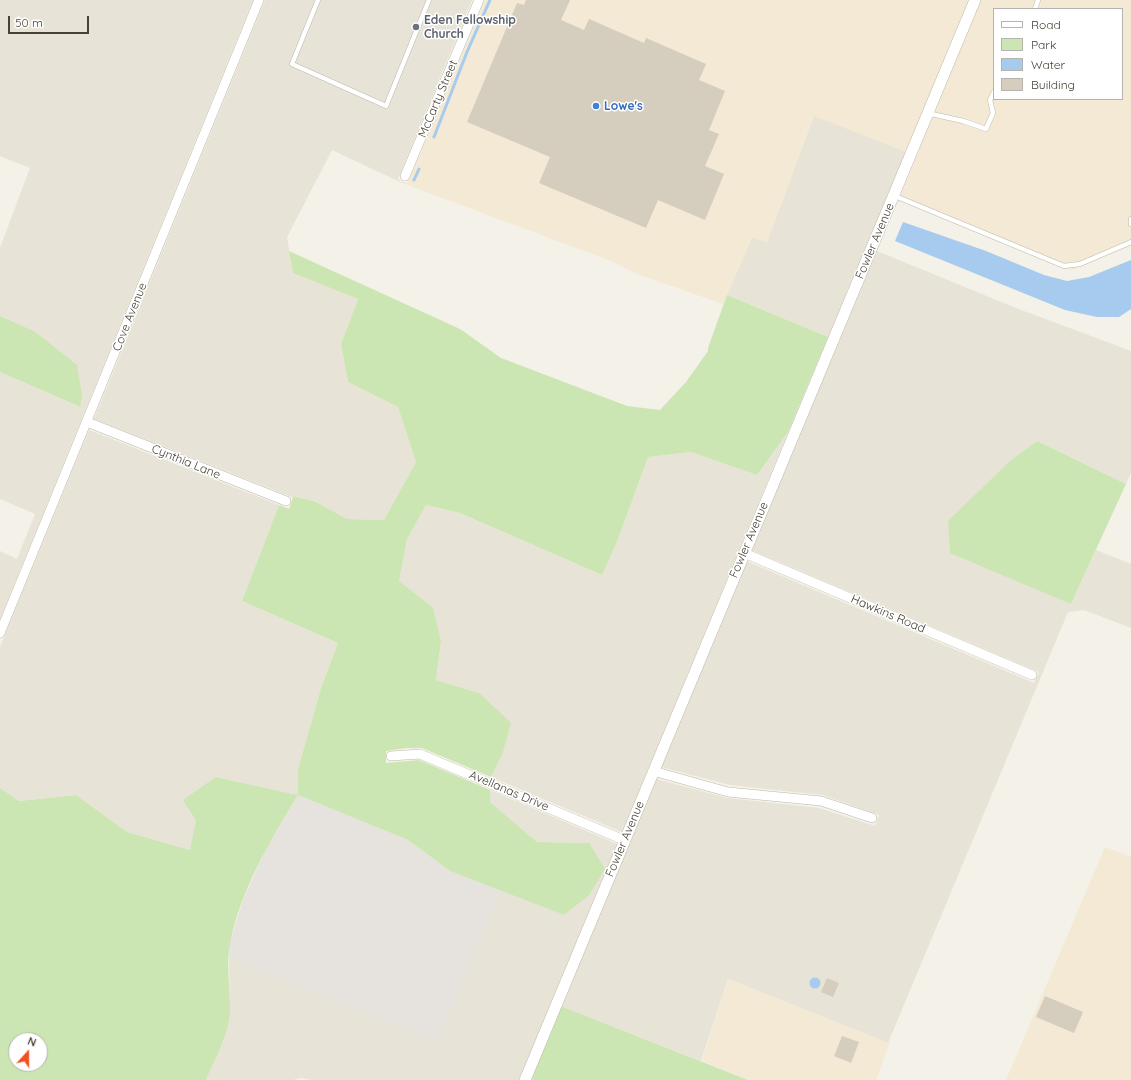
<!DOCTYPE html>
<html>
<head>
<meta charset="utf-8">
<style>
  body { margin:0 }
  #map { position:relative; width:1131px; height:1080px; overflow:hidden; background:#f3f1e8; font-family:Quicksand,sans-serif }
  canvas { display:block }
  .legend { position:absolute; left:993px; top:8px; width:130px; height:92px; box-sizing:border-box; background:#fff; border:1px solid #b5b3af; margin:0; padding:5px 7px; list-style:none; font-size:12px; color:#474237 }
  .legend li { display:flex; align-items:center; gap:8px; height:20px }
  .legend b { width:20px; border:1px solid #b5b3af }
  .north { position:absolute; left:8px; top:1032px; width:40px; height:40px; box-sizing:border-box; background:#fff; border:1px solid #b5b3af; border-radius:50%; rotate:21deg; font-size:11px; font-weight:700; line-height:16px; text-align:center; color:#474237 }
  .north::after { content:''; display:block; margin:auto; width:14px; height:18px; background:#f35020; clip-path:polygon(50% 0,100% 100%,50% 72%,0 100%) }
  .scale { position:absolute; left:8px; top:16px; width:81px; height:18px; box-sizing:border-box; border:2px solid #474237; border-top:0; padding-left:5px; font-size:12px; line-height:14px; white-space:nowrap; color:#474237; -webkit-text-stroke:3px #fff; paint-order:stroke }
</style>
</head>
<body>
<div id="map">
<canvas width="1131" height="1080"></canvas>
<ul class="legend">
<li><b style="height:5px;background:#fff"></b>Road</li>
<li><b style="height:11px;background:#cbe6b2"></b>Park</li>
<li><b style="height:11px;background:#a6cbee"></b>Water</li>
<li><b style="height:11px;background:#d5cdbe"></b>Building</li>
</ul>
<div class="north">N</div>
<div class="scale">50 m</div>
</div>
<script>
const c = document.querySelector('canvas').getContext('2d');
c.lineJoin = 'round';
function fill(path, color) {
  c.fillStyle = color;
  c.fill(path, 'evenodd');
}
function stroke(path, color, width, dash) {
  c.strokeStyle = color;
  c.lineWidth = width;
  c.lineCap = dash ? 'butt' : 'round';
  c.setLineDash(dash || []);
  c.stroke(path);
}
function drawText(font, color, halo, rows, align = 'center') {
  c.font = font + ' Quicksand,sans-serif';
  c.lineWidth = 3;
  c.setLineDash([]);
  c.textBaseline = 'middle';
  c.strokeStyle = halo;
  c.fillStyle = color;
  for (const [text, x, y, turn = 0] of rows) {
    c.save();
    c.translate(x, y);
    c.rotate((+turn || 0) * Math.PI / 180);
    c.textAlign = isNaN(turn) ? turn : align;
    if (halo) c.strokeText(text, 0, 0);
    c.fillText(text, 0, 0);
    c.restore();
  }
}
const residential = new Path2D(`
  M0 0H253L0 619V551L17 559 35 514 0 499V372L79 407 82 395 34 331 0 316V248L30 168 0 156Z
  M265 0H472L398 179 402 183 332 150 287 237 293 273 358 299 341 344 348 382 398 407 416 462 384 520 347 519 314 501 287 495 94 419Z
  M814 115 906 152 828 337 727 295 752 237 767 242Z
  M877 251 1016 308 1131 351V473L1126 484 1037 441 1011 460 983 489 1071 604 1096 550 1131 564V628L1084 610 1068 612 888 1043 728 979 701 1061 561 1006 656 779 727 798 819 808 875 826 879 815 823 795 730 785 661 767 746 561 1034 683 1039 672 751 550Z
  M795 415 622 832 491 777 502 755 479 693 436 680 441 642 399 581 407 539 426 505 460 513 602 575 617 542 648 457 691 452 757 475 788 432Z
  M89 430 279 505 242 601 338 643 321 688 298 769V795L216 777 197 820 190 850 127 832 76 795 19 801 0 788V647Z
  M490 790 617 844 519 1080H312L301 1078 293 1080H206L224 1040 230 1006 229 958 438 1042 500 890 564 915 589 843 537 842 490 802Z`);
const commercial = new Path2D(`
  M485 0H969L906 152 814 116 767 243 752 237 723 304 637 274 611 261 402 183V181L408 183Z
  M981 0H1131V246L1072 270 899 199ZM994 9H1122V99H994Z
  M1105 847 1131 857V1080H1006Z
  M728 979 888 1043 891 1039 876 1080H748L702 1061Z`);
const industrial = new Path2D(`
  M298 795 408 840 450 871 500 890 438 1042 229 958V945L243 900 265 851Z`);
const green = new Path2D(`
  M289 251 460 329 501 358 627 406 660 410 686 382 708 351V348L727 295 828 337 788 432 757 475 691 452 648 457 617 542 602 575 460 513 426 505 407 539 399 581 433 608 441 642 436 680 479 693 511 723 502 755 491 777 422 748H406L386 751V763L419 760 490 790V802L537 842 589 843 605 869 589 895 564 915 450 871 408 840 298 795C270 841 240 891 230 944 226 964 230 986 230 1005 231 1031 216 1057 206 1080H0V788L19 801 76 795 127 832 190 850 196 820 183 800 216 777 298 795V769L321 688 338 643 242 601 279 505 289 509 293 497 287 495 314 501 347 519 384 520 416 462 398 407 348 382 341 344 358 299 293 273ZM16 1040H40V1064H16Z
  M0 316 34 331 77 365 82 396 80 407 0 372Z
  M1037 441 1126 484 1071 604 950 553 948 521 1011 460Z
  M561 1006 748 1080H534L531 1079Z`);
const water = new Path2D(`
  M903 222 986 251 1044 275 1067 281 1089 277 1131 260V309L1119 317H1097L1065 310 895 241Z
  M809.5 983a5.5 5.5 0 1 1 11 0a5.5 5.5 0 1 1-11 0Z`);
const stream = new Path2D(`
  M434 137 467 52 490 0
  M414 180 419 169`);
const building = new Path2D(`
  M526 0H570L561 20 584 30 589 19 644 43 646 38 706 64 699 80 725 91 709 130 719 134 705 166 724 174 705 220 658 200 646 228 539 183 550 157 467 122 517 3 524 5Z
  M827 978 839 983 833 997 821 992Z
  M1045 996 1083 1012 1074 1033 1036 1017Z
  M842 1036 859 1042 851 1063 834 1056Z`);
const service = new Path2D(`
  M318 0 292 64 386 106 429 0
  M1035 9 1038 0
  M927 113 963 121 986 129 993 113 990 100 994 92
  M895 196 1064 266 1080 264 1131 242
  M1131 219V224`);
const minor = new Path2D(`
  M405 176 479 0
  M87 422 286 501
  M744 553 1032 675
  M0 633 259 0
  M391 756 420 754 624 840
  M653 771 728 792 821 801 872 818`);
const tertiary = new Path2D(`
  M525 1080 975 0`);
const markers = [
  [416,27,4,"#6b7280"],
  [596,106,4,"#3f7fe0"]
];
const worshipNames = [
  ["Eden Fellowship",424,20],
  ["Church",424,34]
];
const streetNames = [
  ["McCarty Street",438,99,-67],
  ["Fowler Avenue",875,241,-67],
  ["Cove Avenue",130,317,-68],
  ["Cynthia Lane",186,462,22],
  ["Fowler Avenue",749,540,-67],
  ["Hawkins Road",888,614,23],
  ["Avellanas Drive",509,791,23],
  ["Fowler Avenue",625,839,-67]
];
const shopNames = [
  ["Lowe's",604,106]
];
fill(residential, '#e7e3d6');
fill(commercial, '#f4e9d4');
fill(industrial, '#e6e2dd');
fill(green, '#cbe6b2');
fill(water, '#a6cbee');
stroke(stream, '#a6cbee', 3);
fill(building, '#d5cdbe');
stroke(service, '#bfb9ab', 5.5);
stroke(minor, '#bfb9ab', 10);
stroke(tertiary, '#bfb9ab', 12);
stroke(service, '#fff', 4.5);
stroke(minor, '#fff', 9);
stroke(tertiary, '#fff', 11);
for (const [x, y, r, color] of markers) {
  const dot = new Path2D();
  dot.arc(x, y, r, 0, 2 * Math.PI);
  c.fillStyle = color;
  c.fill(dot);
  stroke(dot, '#fff', 1.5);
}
drawText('bold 12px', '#5b616d', '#fff', worshipNames, 'left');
drawText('12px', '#474237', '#fff', streetNames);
drawText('bold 12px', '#366cbe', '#fff', shopNames, 'left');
</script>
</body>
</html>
